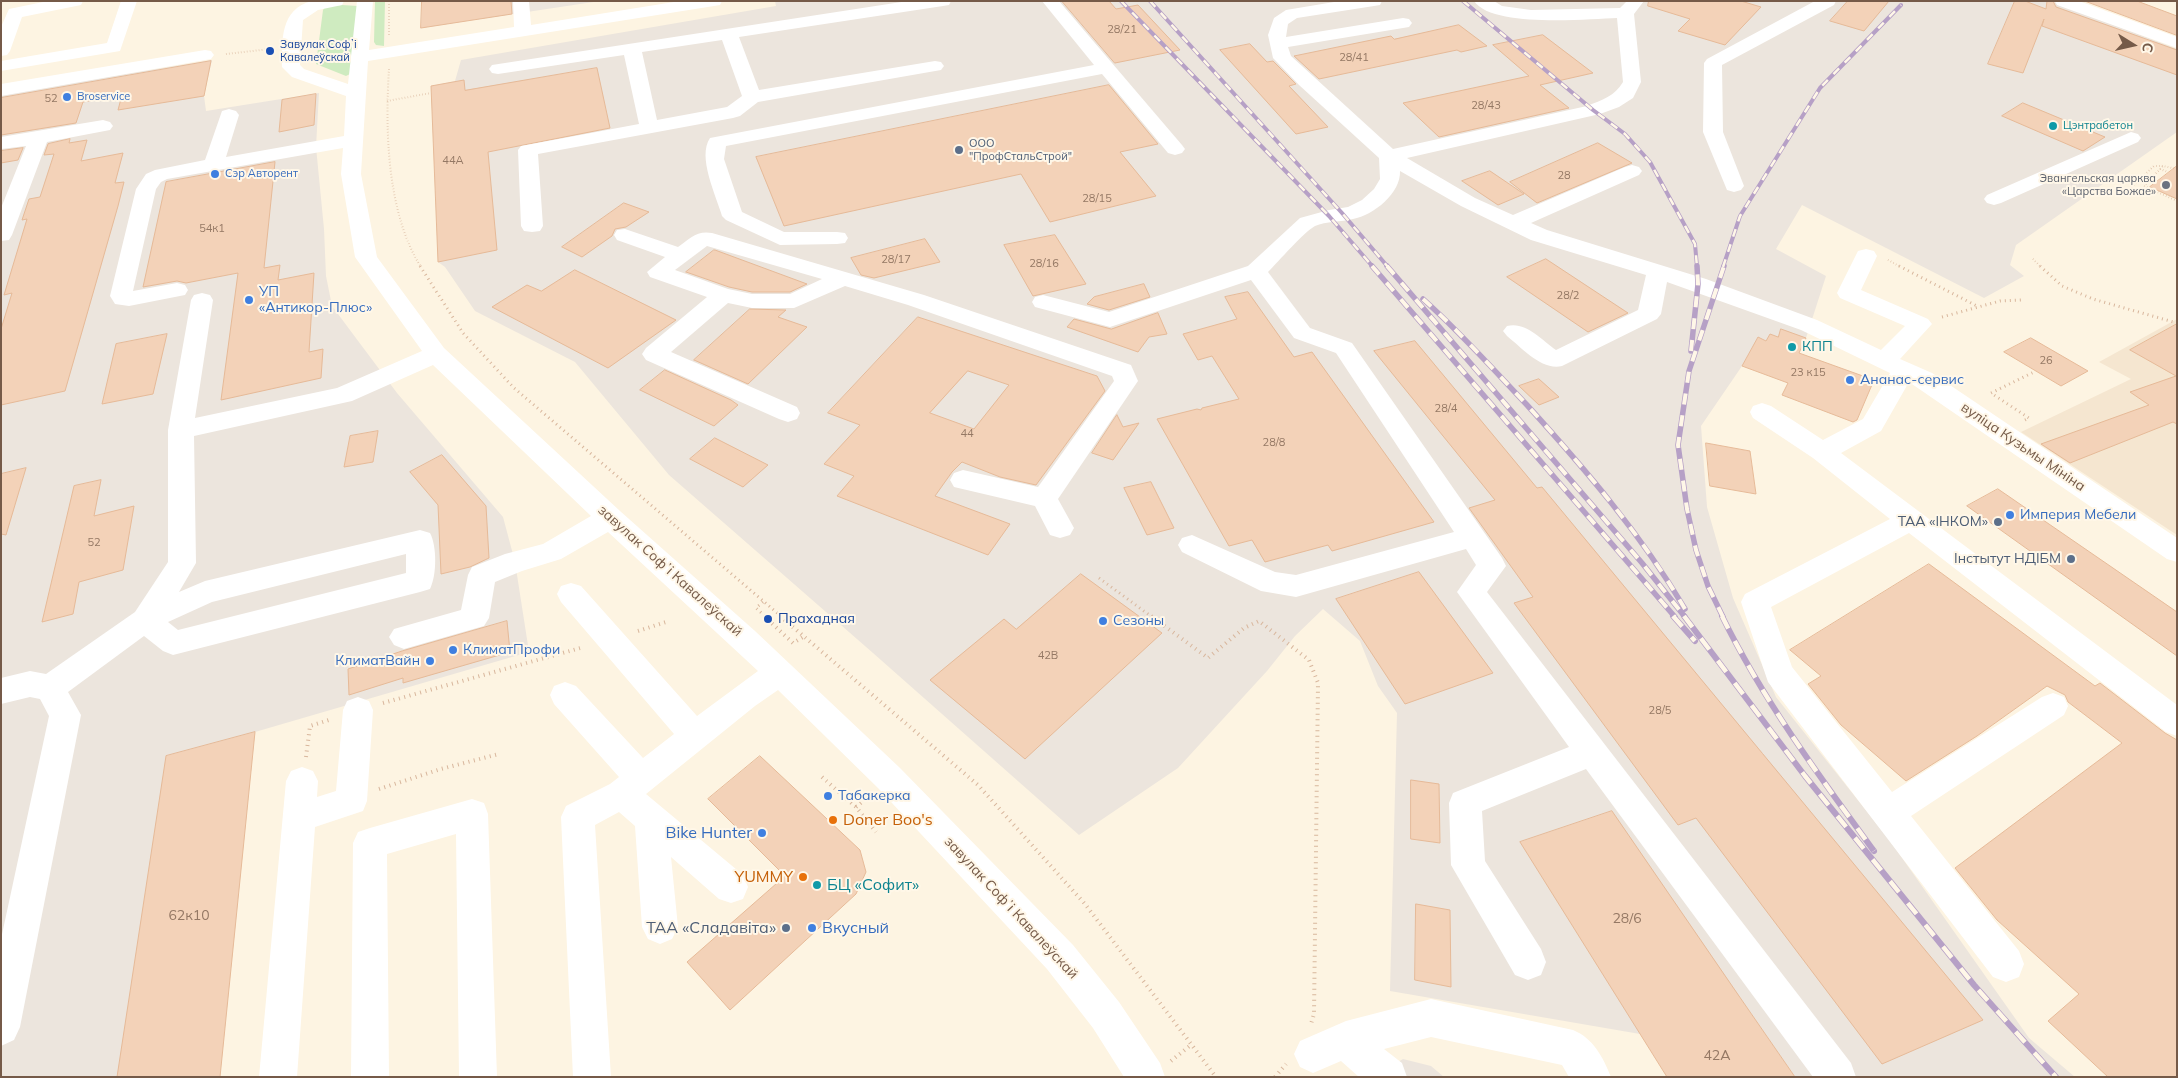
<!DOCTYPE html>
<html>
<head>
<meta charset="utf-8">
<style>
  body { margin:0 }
  #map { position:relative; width:2178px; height:1078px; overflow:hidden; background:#fdf4e2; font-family:Mulish,sans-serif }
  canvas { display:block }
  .frame { position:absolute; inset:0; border:2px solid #755a48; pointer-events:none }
  .north { position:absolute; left:2108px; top:20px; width:50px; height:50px; -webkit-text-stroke:4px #fff7e8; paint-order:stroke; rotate:100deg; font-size:14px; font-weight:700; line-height:20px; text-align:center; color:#755a48 }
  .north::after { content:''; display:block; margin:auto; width:18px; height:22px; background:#755a48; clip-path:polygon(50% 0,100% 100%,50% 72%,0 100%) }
</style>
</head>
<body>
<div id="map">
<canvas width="2178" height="1078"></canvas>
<div class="frame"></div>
<div class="north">С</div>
</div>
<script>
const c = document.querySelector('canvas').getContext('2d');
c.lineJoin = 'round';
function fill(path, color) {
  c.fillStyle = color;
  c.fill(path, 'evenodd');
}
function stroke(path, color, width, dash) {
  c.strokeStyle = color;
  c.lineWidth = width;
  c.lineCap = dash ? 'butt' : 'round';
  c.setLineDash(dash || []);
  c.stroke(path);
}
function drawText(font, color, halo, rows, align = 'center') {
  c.font = font + ' Mulish,sans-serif';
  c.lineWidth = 4;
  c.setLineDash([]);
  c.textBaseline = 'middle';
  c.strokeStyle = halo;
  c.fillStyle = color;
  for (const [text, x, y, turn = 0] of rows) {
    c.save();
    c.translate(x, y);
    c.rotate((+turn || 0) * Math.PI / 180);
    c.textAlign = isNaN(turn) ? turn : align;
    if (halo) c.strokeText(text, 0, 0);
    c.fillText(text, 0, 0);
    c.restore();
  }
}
const residential = new Path2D(`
  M2177 319V535L2021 432 2131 379 2099 362Z`);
const industrial = new Path2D(`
  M422 1H600L421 28Z
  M775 1H2051L2177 49V132L2016 245 2010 265 2024 276 1984 298 1802 205 1776 249 1826 276 1806 338 1799 353 1758 338 1742 366 1701 426 1707 507 1733 598 1776 697 1888 838 2029 1038 2075 1077H1795L1739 996 1640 1034 1390 991 1397 713 1378 686 1360 641 1323 609 1295 636 1267 671 1178 768 1079 835 873 653 669 475 575 362 475 311 445 267 438 262 431 86 455 81 461 60 776 6Z
  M212 60 204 96 206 111 319 93 316 147 324 229 326 276 332 306 397 393 503 517 515 562 529 652 255 732 220 1077H1V94Z
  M1403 1059 1431 1066 1444 1077H1373Z`);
const green = new Path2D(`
  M375 1H385L384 46 376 45 374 42Z
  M342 5 358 6 352 73 346 76 316 64 323 10 325 7Z`);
const building = new Path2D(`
  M422 1H511L512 14 421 28Z
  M1062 1H1109L1116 9 1138 5 1180 50 1115 63Z
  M1649 1H1741L1761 7 1725 45 1678 31 1690 19 1648 6Z
  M1848 1H1889L1864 31 1830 21Z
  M2015 1H2025L2046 9 2047 1H2053L2056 7 2177 50V75L2042 26 2044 19 2023 73 1988 64Z
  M2085 1H2137L2177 16V35Z
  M1459 25 1487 46 1461 52 1457 50 1319 79 1294 56 1391 36 1394 39Z
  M1543 35 1593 73 1540 85 1569 108 1439 137 1403 103 1529 76 1493 45Z
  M1250 44 1267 62 1273 61 1296 84 1289 86 1328 127 1296 134 1220 50Z
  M211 61 204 96 118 110 122 95 83 102 76 123 1 135V98Z
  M597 68 610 128 488 152 497 250 438 262 431 86 464 80 465 90Z
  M1109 85 1158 144 1120 152 1156 196 1050 222 1021 174 784 226 756 157Z
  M316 94 314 125 279 132 282 100Z
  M2023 103 2105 137 2083 151 2002 116Z
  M70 139 69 143 87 140 81 161 123 153 115 183 124 182 118 206 65 391 1 405V329L12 293 4 295 27 219 22 220 29 199 40 197 54 154 44 155 48 144Z
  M1598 143 1632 163 1537 203 1510 182Z
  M23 148 18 160 1 163V151Z
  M275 162 264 268 280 265 278 280 314 273 309 352 323 349 321 378 221 400 238 273 186 283 177 281 143 287 166 182Z
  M2177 166V199L2150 187Z
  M1490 171 1524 194 1498 205 1462 181Z
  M624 203 649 212 626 227 615 229 612 236 582 257 562 247Z
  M1055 235 1086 284 1033 296 1004 245Z
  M925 239 940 262 874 278 861 275 851 258Z
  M714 250H715L807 284 790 292H752L729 287 686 272Z
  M1546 259 1628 313 1588 332 1507 277Z
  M575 270 676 320 608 368 492 307 527 285 541 291Z
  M1144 284 1150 297 1109 310 1087 304 1094 297Z
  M1248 292 1294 357 1312 352 1434 522 1332 551 1328 545 1265 562 1252 540 1229 546 1157 419 1197 409 1201 410 1202 408 1239 399 1212 356 1198 360 1183 334 1237 319 1225 297Z
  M750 309 786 310 778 317 807 327 748 384 694 360Z
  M1158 313 1167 334 1149 337 1138 352 1067 327 1074 319 1111 329Z
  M918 317 1097 376 1105 391 1036 485 1000 477 962 462 952 472 935 496 1010 524 988 555 837 496 854 476 824 464 860 425 828 413ZM968 371 1009 385 974 429 930 413Z
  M2177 324V424L2173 422 2070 463 2041 444 2149 405 2130 392 2176 376 2130 350Z
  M1781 329 1806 338 1799 353 1874 380 1857 420 1853 422 1782 395 1788 383 1742 366 1758 337 1766 341 1770 334 1778 337Z
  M167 334 153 394 102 404 116 344Z
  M2031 338 2088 371 2061 386 2004 352Z
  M1415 341 1537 488 1542 487 1983 1020 1882 1064 1696 818 1678 825 1514 603 1533 597 1469 508 1495 500 1374 351Z
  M665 370 731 400 738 405 714 426 640 390Z
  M1539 379 1559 397 1539 405 1519 386Z
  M1117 415 1123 427 1139 423 1113 460 1092 453Z
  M378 431 373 462 344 467 350 436Z
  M715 438 768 465 743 487 690 459Z
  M1706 443 1750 451 1756 494 1710 486Z
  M442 455 486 506 489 558 470 567 441 574 438 505 410 472Z
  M26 468 6 535 1 534V474Z
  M101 480 94 516 134 506 123 570 79 582 73 614 42 622 74 486Z
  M1151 482 1174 528 1147 535 1124 488Z
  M1998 489 2177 612V656L1967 506Z
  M1929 564 2095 686 2100 683 2165 733 2177 740V1077H2108L2048 1021 2079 994 1997 920 1955 868 2122 743 2068 702 2065 695 2047 686 1977 736 1906 781 1841 725 1808 684 1821 676 1790 650Z
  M1419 572 1493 673 1405 704 1336 599Z
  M1081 574 1162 633 1025 759 930 680 1004 619 1016 629Z
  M507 621 510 652 403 683V678L349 695 348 669 402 651Z
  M255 732 220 1077H117L166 756Z
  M760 756 860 850 866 872 856 894 730 1010 687 962 785 876 708 799Z
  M1411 780 1439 784 1440 843 1411 839Z
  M1612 811 1739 996 1795 1077H1667L1520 842Z
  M1416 904 1450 910 1451 987 1415 980Z`);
const pathFar2 = new Path2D(`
  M389 1V36
  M226 54 270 49
  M389 69C385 130 387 214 421 267
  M387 101 431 93
  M2160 169 2168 172
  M2177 169 2163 166 2144 186 2177 201
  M2129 189 2154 166H2163
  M2033 259 2041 267
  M1888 260 1901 267`);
const pathFar1 = new Path2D(`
  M420 266 463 333 514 388 782 617
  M1899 266 1977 306
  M2040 266 2062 286 2093 299 2177 323
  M1942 317 2000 301 2021 300
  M2025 420 2029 418 1991 393 2036 371
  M1099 578 1152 617
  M763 602 756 608 766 617`);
const path = new Path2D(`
  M764 616 793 643 803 637
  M780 616 978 785 1085 904 1216 1077
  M1151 616 1208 658 1244 628 1259 621 1309 660 1318 683 1314 1014 1311 1024
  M638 631 666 622
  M383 703 584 647
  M306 757 310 726 329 720
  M822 777 856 807 876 832
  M379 789 441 769 499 754
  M856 807 870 795
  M1171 1061 1192 1044
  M1275 1077 1286 1064`);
const minor = new Path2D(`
  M48 1H83L81 5 22 17 10 51 7 55 1 56V27L9 9Z
  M121 1H137L120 51 1 71V61L107 43Z
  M312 1H344L342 5 318 10 303 20 300 65 304 69 348 84 357 1H373L369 50 514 27 513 1H529L531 25 680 1H722L720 5 714 6 368 61 361 174 377 257 444 348 620 511 755 631 900 768 1073 945 1119 1002 1160 1063 1165 1077H1124L1093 1028 1047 969 878 788 778 690 755 706 646 794 743 875 748 887 743 899 731 903 719 899 671 857 678 927 672 939 660 944 648 939 642 927 635 826 619 812 595 825 611 1077H573L561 817 566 806 610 784 619 777 554 704 550 695 554 686 565 682 576 686 643 758 674 734 561 602 557 594 561 586 571 583 581 586 697 716 758 671 608 532 561 559 522 571 495 582 489 618 484 626 404 649 394 645 389 637 394 629 461 610 468 575 472 567 505 554 543 544 591 516 433 365 352 401 194 436 196 563 179 592 205 581 420 530 430 533C437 546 437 575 430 589L420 592 173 655 163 651 144 636 68 692 81 715 20 1027 14 1040 1 1046V939L49 716 40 699 30 697 1 704V678L30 671 46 674 135 612 168 562V430L191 300 194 295 202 293 210 295 213 300 195 418 337 388 422 351 355 257 341 174 343 148 167 179 161 182 156 189 133 291 177 283 185 285 188 290 185 295 129 306 115 304 110 296 136 189 146 174 155 170 205 160 222 111 229 109 236 111 239 115 226 157 344 136 346 96 292 77 282 67C282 40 280 9 312 1ZM406 554V573L178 630 168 622 212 602Z
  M908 1H951L949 5 943 6 739 37 759 90 935 61 941 62 944 66 941 70 758 102 740 116 733 118 538 154 543 226 540 231 532 232 524 231 521 226 518 150 521 146 639 124 624 55 498 74 492 73 489 69 492 65ZM722 40 742 96 727 107 657 120 642 52Z
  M1042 1H1059L1182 145 1185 149 1182 153 1175 155 1168 153 1102 74 726 146 724 159 742 212 784 232H837L845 233 848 238 845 243 837 244 780 245 726 220 722 216C716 195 697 157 710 138L1094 65Z
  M1340 1H1382L1380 5 1374 6 1297 18 1288 24 1286 37 1403 18 1409 19 1412 23 1409 27 1403 28 1288 47 1291 56 1393 149 1587 106C1602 100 1615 96 1623 82L1617 18C1586 19 1492 28 1474 1H1494L1502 6 1531 10 1620 8 1627 1H1644L1634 14 1641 82 1633 98 1619 107 1600 114 1407 158 1475 198 1513 215 1625 167 1632 165 1639 167 1642 171 1639 175 1531 223 1547 230 1706 279 1817 320 1881 350 1905 326 1840 298 1837 293 1858 251 1866 249 1874 251 1877 256 1861 290 1928 319 1932 324 1900 359 1932 373 2177 538V562L2167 559 1909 382 1881 431 1841 453 2177 705V736L2166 732 1909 533 1771 607 1792 667 1892 792 2042 697 2053 693 2064 697 2068 706 2064 715 1911 816 2019 951 2024 964 2019 977 2006 982 1993 977 1768 682 1741 602 1745 594 1890 519 1813 458 1753 418 1750 412 1753 406 1762 403 1771 406 1823 440 1863 419 1890 373 1801 330 1667 282 1661 314 1657 319 1562 366C1542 371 1522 348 1507 336L1503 331 1507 326C1525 321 1541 339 1556 350L1638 310 1646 275 1531 240 1461 206 1400 171C1401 193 1374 215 1353 219 1341 222 1326 221 1315 226 1304 232 1278 262 1268 272L1310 328 1352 343 1502 558 1506 566 1487 592 1851 1063 1856 1077H1813L1586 769 1482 811 1485 861 1541 949 1546 962 1541 975 1528 980 1515 975 1451 865 1449 803 1453 793 1569 747 1457 592 1476 565 1466 549 1296 597 1261 591 1182 552 1178 545 1182 538 1192 535 1275 572 1296 575 1454 532 1336 353 1294 338 1251 280 1110 327 1035 307 1032 302 1035 297 1043 295 1109 312 1248 266 1300 218 1329 210 1348 207 1362 200 1374 189 1380 179 1379 158 1299 85 1273 58 1268 35 1274 18 1286 10Z
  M1815 1H1836L1834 5 1722 65 1723 132 1744 186 1741 190 1734 192 1727 190 1703 132 1704 63 1707 59Z
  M2055 1H2079L2177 37V48L2057 5Z
  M205 50 211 51 214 55 211 59 1 96V84Z
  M103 120 110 122 113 126 110 130 47 142 12 235 9 240 1 241V208L26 146 1 149V137Z
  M2131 132 2138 134 2141 138 2138 142 2001 203 1994 205 1987 203 1984 199 1987 195Z
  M625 229 678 247C689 239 697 230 712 233L924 295 1131 365 1138 381 1058 499 1074 528 1070 535 1060 538 1050 535 1035 506 954 487 950 480 954 473 963 470 1038 487 1114 381 1112 376 908 305 845 286 794 308H752L728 303 671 352 797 407 800 413 797 419 788 422 779 419 646 360 642 354 646 348 707 297 650 277 647 272 665 257 617 240 614 235 617 230ZM707 246 822 279 790 294H752L728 289 675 270Z
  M358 697 369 701 373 710 367 801 363 811 315 827 297 1077H259L286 781 291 771 302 767 313 771 318 781 317 797 336 791 343 710 347 701Z
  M472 799 484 803 488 814 497 1077H459L456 834 387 854 389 1077H351L353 843 358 832 370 828Z
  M1431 999 1573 1030C1593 1038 1603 1057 1611 1077H1569L1562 1065 1431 1037 1384 1049 1402 1063 1407 1077H1359L1341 1061 1313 1073 1300 1067 1294 1054 1300 1041 1346 1021Z`);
const railFar2 = new Path2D(`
  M1121 1 1329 216 1373 267
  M1150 1 1342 213 1388 267
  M1463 1 1593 110 1625 134 1650 162 1695 244 1697 267
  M1723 267 1740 216 1820 88 1901 5`);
const railFar1 = new Path2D(`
  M1372 266 1675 617
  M1387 266 1642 563 1685 617
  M1423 299C1460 332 1493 369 1527 405 1585 469 1641 534 1685 609
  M1691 351 1698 284 1697 266
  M1723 617 1708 586 1696 550 1687 509 1678 445 1689 371 1724 266`);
const rail = new Path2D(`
  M1673 616 1695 641
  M1684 616 1805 776 1974 985 2056 1077
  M1722 616C1763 700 1819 776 1874 851`);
const markers = [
  [270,51,5,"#1a4fb4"],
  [67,97,5,"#3f7fe0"],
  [2053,126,5,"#0f9aa8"],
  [959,150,5,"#5c6f8a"],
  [215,174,5,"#3f7fe0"],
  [2166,185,5,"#6b7280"],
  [249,300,5,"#3f7fe0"],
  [1792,347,5,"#0f9aa8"],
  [1850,380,5,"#3f7fe0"],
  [2010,515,5,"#3f7fe0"],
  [1998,522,5,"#5c6f8a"],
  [2071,559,5,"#5c6f8a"],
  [768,619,5,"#1a4fb4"],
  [1103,621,5,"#3f7fe0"],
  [453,650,5,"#3f7fe0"],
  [430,661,5,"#3f7fe0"],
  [828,796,5,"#3f7fe0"],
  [833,820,5,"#e8710a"],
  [762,833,5,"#3f7fe0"],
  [803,877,5,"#e8710a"],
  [817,885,5,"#0f9aa8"],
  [786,928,5,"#5c6f8a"],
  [812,928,5,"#3f7fe0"]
];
const numberNames = [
  ["28/21",1122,30],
  ["28/41",1354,58],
  ["52",51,99],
  ["28/43",1486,106],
  ["44А",453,161],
  ["28",1564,176],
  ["28/15",1097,199],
  ["54к1",212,229],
  ["28/17",896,260],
  ["28/16",1044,264],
  ["28/2",1568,296],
  ["26",2046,361],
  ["23 к15",1808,373],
  ["28/4",1446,409],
  ["44",967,434],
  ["28/8",1274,443],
  ["52",94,543],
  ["42В",1048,656],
  ["28/5",1660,711]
];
const farTransitnames = [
  ["Завулак Софʼі",280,45],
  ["Кавалеўскай",280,58]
];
const farShopnames = [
  ["Broservice",77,97],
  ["Сэр Авторент",225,174]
];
const farCulturenames = [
  ["Цэнтрабетон",2063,126]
];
const farServicenames = [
  ["ООО",969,144],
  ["\"ПрофСтальСтрой\"",969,157]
];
const farWorshipnames = [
  ["Эвангельская царква",2156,179],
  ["«Царства Божае»",2156,192]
];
const shopNames = [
  ["УП",259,292],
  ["«Антикор-Плюс»",259,308],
  ["Ананас-сервис",1860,380],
  ["Империя Мебели",2020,515],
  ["Сезоны",1113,621],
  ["КлиматПрофи",463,650],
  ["КлиматВайн",420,661,"right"],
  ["Табакерка",838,796]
];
const cultureNames = [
  ["КПП",1802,347]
];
const streetNames = [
  ["вуліца Кузьмы Мініна",2023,447,34],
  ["завулак Софʼі Кавалеўскай",670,571,42],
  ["завулак Софʼі Кавалеўскай",1011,908,47]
];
const serviceNames = [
  ["ТАА «ІНКОМ»",1988,522],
  ["Інстытут НДІБМ",2061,559]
];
const transitNames = [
  ["Прахадная",778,619]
];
const nearNumbernames = [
  ["62к10",189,916],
  ["28/6",1627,919],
  ["42А",1717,1056]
];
const nearFoodnames = [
  ["Doner Boo's",843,820],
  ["YUMMY",793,877,"right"]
];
const nearShopnames = [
  ["Bike Hunter",752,833],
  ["Вкусный",822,928,"left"]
];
const nearCulturenames = [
  ["БЦ «Софит»",827,885]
];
const nearServicenames = [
  ["ТАА «Сладавіта»",776,928]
];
fill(residential, '#f5e6d0');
fill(industrial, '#ece5dd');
fill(green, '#cfebc0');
fill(building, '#f3d2b8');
stroke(building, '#e6ba98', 1);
stroke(pathFar2, '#d8b69c', 2, [0.5, 2.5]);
stroke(pathFar1, '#d8b69c', 3, [1, 4]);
stroke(path, '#d8b69c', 4, [1, 4.5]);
fill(minor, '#fff');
stroke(railFar2, '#b6a0c6', 4);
stroke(railFar1, '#b6a0c6', 5.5);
stroke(rail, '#b6a0c6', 6);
stroke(railFar2, '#fff7e8', 2.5, [8]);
stroke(railFar1, '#fff7e8', 4, [11]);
stroke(rail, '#fff7e8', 4.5, [14]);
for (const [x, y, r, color] of markers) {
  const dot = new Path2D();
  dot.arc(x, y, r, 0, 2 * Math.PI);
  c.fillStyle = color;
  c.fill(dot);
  stroke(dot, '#fff7e8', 2);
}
drawText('11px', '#947864', null, numberNames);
drawText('11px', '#164399', '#fff7e8', farTransitnames, 'left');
drawText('11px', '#366cbe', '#fff7e8', farShopnames, 'left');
drawText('11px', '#0d838f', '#fff7e8', farCulturenames, 'left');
drawText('11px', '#4e5e75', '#fff7e8', farServicenames, 'left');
drawText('11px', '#5b616d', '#fff7e8', farWorshipnames, 'right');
drawText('14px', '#366cbe', '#fff7e8', shopNames, 'left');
drawText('14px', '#0d838f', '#fff7e8', cultureNames, 'left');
drawText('14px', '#755a48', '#fff7e8', streetNames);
drawText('14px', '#4e5e75', '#fff7e8', serviceNames, 'right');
drawText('14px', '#164399', '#fff7e8', transitNames, 'left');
drawText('14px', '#947864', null, nearNumbernames);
drawText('16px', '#c56008', '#fff7e8', nearFoodnames, 'left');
drawText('16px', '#366cbe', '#fff7e8', nearShopnames, 'right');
drawText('16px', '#0d838f', '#fff7e8', nearCulturenames, 'left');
drawText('16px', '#4e5e75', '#fff7e8', nearServicenames, 'right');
</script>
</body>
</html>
